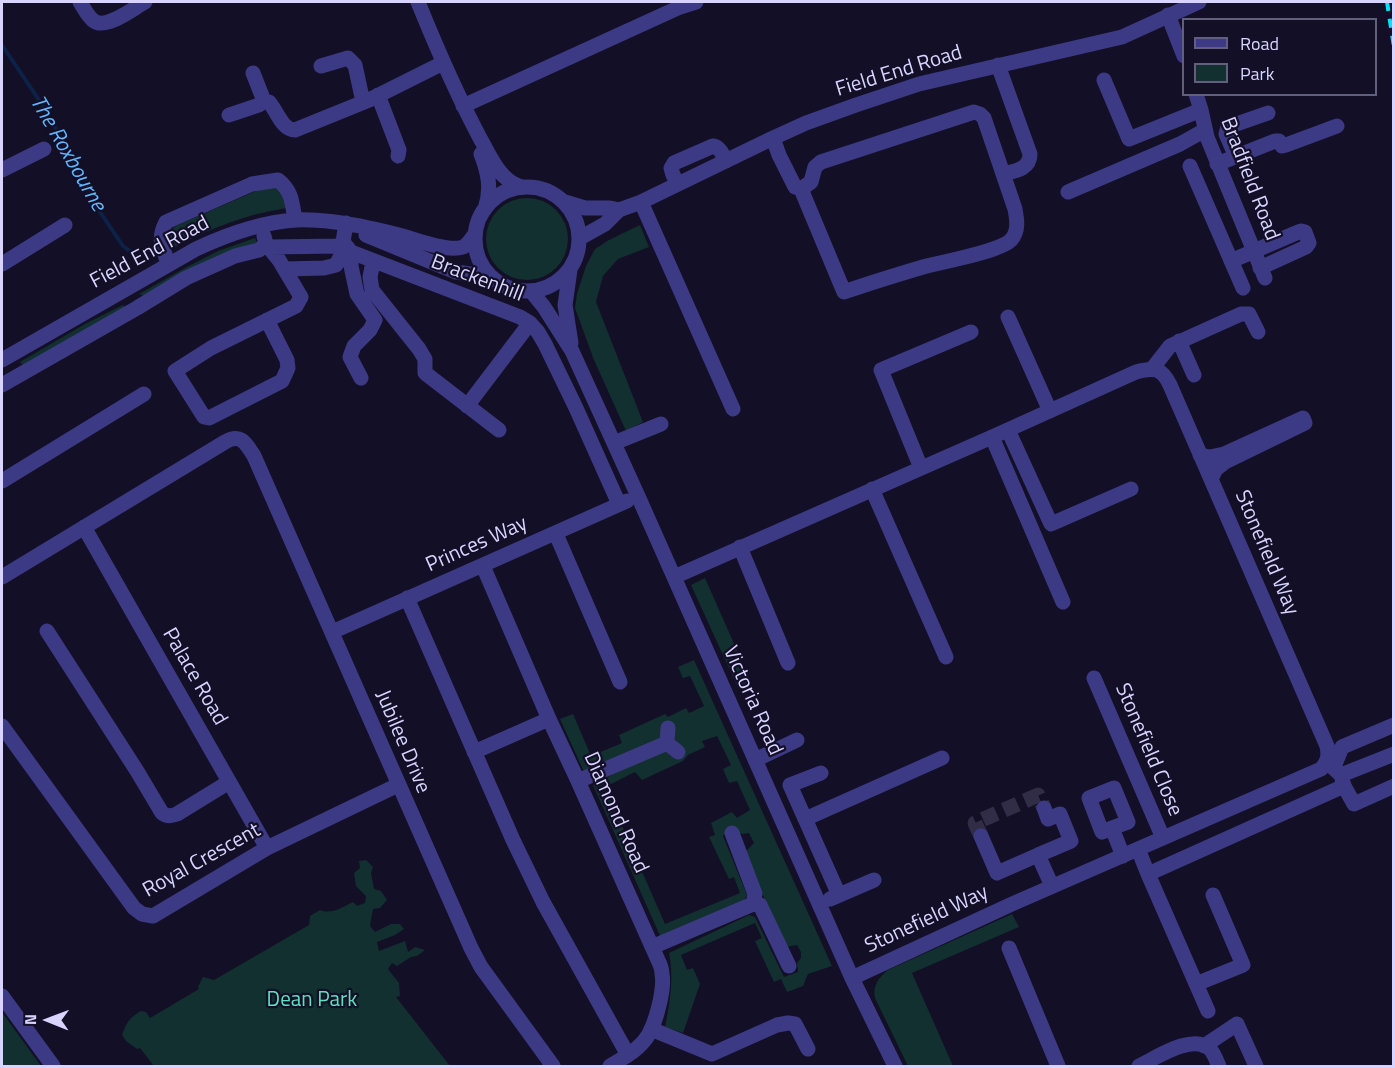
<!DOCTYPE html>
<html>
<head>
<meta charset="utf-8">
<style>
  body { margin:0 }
  #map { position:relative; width:1395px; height:1068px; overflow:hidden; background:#130f26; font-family:"Titillium Web",sans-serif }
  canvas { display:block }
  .frame { position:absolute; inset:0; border:3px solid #d9d4ff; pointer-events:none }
  .legend { position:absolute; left:1182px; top:18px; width:195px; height:78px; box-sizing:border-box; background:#130f26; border:2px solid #625e7d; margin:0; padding:8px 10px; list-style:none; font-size:18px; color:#d9d4ff }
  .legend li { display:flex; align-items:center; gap:12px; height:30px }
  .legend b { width:30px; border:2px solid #625e7d }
  .north { position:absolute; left:18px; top:990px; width:60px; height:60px; -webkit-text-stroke:4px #130f26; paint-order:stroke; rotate:271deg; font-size:16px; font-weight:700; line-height:24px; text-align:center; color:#d9d4ff }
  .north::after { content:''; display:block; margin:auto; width:21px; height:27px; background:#d9d4ff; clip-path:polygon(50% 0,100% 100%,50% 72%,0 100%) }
</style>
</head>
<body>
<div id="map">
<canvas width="1395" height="1068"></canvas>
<div class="frame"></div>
<ul class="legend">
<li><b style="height:8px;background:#3d3a85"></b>Road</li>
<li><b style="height:16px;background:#12302f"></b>Park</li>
</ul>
<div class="north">N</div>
</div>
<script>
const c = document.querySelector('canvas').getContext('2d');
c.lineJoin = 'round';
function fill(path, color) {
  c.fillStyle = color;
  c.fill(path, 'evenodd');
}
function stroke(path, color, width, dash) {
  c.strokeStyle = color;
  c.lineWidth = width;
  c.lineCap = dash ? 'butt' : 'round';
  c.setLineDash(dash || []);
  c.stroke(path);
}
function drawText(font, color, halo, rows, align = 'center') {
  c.font = font + ' "Titillium Web",sans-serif';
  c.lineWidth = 4.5;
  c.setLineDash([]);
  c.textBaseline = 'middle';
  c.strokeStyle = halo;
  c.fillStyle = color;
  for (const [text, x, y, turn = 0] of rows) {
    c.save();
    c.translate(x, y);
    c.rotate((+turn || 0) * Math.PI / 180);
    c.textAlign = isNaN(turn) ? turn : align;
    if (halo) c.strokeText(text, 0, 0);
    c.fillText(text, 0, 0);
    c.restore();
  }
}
const green = new Path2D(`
  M265 187 280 188 287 208C246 214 209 229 173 248L168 241C168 233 170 229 178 225Z
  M486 239a41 41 0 1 1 82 0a41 41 0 1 1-82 0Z
  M640 225 649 247 618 259 603 276 596 302 643 422 626 431 594 360 575 308 577 294 586 266 595 249 609 240Z
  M255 238 258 245 148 298 139 294 185 268 218 251Z
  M123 305 126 309 24 366 20 362 85 324Z
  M705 578 751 682 738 688 691 585Z
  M694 660 832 966 808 974 803 986 787 992 781 979 774 982 755 941 762 938 755 923 681 955 687 970 693 968 700 984 683 1033 665 1027C670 1002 674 978 669 953L749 915 755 917 784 977 798 972 797 963 801 958V952L797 945 786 947 744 853 754 843 749 833 743 834 727 831 723 836 747 895 744 901 661 938 593 785C621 771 650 752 681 747L675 739 673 729 660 739 584 772 560 719 573 714 591 756 622 743 619 735 665 714 668 717 686 708 689 713 704 706 690 676 683 678 678 667ZM717 736 731 765 723 769 729 783 737 781 750 810 737 818 732 812 711 823 715 835 709 837 729 879 734 877 740 893 665 924 605 787 635 772 642 780 683 761 688 755 705 747 702 741Z
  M366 860 373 867 371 873 374 889 381 891 387 900 380 908 373 909 370 926 375 932 391 924H400L404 929 395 935 377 942 379 951 405 941 408 952 415 947 425 950 417 956 411 957 397 966 392 963 388 969 399 983 400 996 396 997 450 1066H154L140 1048 137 1049 126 1041 122 1035C127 1022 129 1018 141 1011L146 1012 150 1018 199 989 198 987 203 977 214 980 309 925 310 916 320 910C332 915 342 907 353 902L357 906 365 903 366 896 356 886 354 873 360 868 359 861Z
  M1012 914 1019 927 912 973 953 1066H908L875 998C872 986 879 977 888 970Z
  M2 1012 41 1066H42H2Z`);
const stream = new Path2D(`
  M2 45 39 100 64 143 92 200 123 246 138 257`);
const minorTunnel = new Path2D(`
  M981 836 975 823 1038 795 1044 808`);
const minor = new Path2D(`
  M80 2C84 8 88 17 94 21 106 30 134 8 145 2
  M418 2C437 49 457 95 481 140 488 152 495 169 506 178 511 183 516 185 522 187
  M1168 15 1184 56
  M998 65 1030 154C1030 169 1016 171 1003 174
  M321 66 348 58 355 65 363 102
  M253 73 264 101 269 102C277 111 282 130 295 130L369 100 443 63
  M1104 80 1129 139 1201 110
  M1196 94 1201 110 1207 137 1265 278
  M378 95 399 150 398 156
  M463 106 680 7 696 2
  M229 115 259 105 264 101
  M773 138 779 155 795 187 801 189 844 292C870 283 896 275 923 267 941 262 999 252 1011 240 1019 231 1017 220 1015 209L984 118 980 114 974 112 821 162 815 167 811 182 801 189
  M481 154C488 172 492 189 485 209
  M1236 157 1226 134 1228 127 1268 113
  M1217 164 1275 141H1279L1282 146 1286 145 1337 126
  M1190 166 1243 288
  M2 170 44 149
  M678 184 673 175 671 168 674 163 713 146C720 147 723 155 726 161
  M475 239a52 52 0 1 1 104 0a52 52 0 1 1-104 0Z
  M1068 192 1180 144 1205 130
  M565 202 585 208H610L619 210
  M641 202 733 409
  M346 223 343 242 351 252 520 317 530 323 538 332 545 344 576 408 619 504
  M366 235 456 272 491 277
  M580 238 605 224 619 210 641 202 773 138 806 123 856 105 919 84 1122 37 1199 2
  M266 244 279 260 301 297 296 306 211 348 175 371 204 417 209 418 282 381 288 368 287 360 267 320
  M269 247 338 246 343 242
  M351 252V266L357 294 375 320 370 330 354 346 350 357 361 378
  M1231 261 1296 233 1301 231 1305 232 1309 243 1306 247 1260 268
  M373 262 370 277 372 290 419 349 425 359V373L499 430
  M2 264 65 225
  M168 264C163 247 157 239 166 222L252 184 278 180C292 191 292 202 295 220
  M285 269 324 268 336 265 346 246
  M570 270 565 305 571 343
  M531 291 544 307 572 351 638 496 852 978 895 1066
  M1008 317 1050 411
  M1179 341 1194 375
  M2 360 196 249C228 234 261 222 296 220 321 219 345 223 369 228 382 231 396 234 409 238 422 242 449 252 463 247 468 245 472 238 475 234
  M1152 369 1170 346 1241 314H1249L1258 332
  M2 385 137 308 186 278 235 256 259 250 266 244 264 236
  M467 406 530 323
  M1008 430 1051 524 1131 489
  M992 437 1063 602
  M614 443 661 424
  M1200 455 1210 457 1224 454 1303 418 1305 423 1225 462 1216 469 1211 479
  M921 468 881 370 971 332
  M2 481 144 394
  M872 489 946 657
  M84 527 267 848
  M556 534 620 682
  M740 547 788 663
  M483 566 549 719 578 781 658 960C660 964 662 969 662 974 665 989 655 1029 644 1041 635 1052 622 1059 610 1066
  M2 577 225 442C241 433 246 443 254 456L471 948 481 967 553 1066
  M674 577 992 437 1136 372C1154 367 1162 368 1170 385L1327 746C1329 756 1328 761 1321 769L1012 904 852 978
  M407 598 513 840 543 902 628 1055
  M47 631 137 771 162 813C168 817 171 816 177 814L229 782
  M332 632 627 501
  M1094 678 1163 838
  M2 726 134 908 142 914 153 916 267 848 398 785
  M668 728 667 743 678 752
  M474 752 549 719
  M755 760 797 740
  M1334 767 1342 747 1394 725
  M821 773 790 785 839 895
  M1341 775 1394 754
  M578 781 667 743
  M1344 786 1354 804 1394 786
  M805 819 942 758
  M1112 828 1102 832 1089 798 1114 788 1128 822 1112 828 1123 856
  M732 833 755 894 753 904 760 905 789 966
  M981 836 997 873 1038 855 1052 886
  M1138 849 1148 874 1208 1011
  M1038 855 1071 841 1060 814 1048 819 1044 808
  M1148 874 1344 786 1341 775 1327 762
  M830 899 874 880
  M652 947 753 904
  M1009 948 1058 1066
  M1196 984 1243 965 1213 895
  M2 996 53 1066
  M651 1029 712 1054 777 1025 788 1023 795 1024 808 1049
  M1204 1046 1237 1024 1256 1066
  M1139 1066C1156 1058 1192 1033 1210 1049 1214 1053 1217 1062 1219 1066`);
const rail = new Path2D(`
  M1387 2 1394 47`);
const streetNames = [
  ["Field End Road",899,72,-17],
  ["Bradfield Road",1249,179,69],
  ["Field End Road",150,253,-28],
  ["Brackenhill",477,279,21],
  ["Princes Way",477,545,-24],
  ["Stonefield Way",1266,553,67],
  ["Palace Road",194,677,60],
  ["Victoria Road",752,701,66],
  ["Jubilee Drive",402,742,67],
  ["Stonefield Close",1148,750,67],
  ["Diamond Road",615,813,66],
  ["Royal Crescent",202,861,-29],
  ["Stonefield Way",927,920,-25]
];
const parkNames = [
  ["Dean Park",312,1001]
];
const waterNames = [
  ["The Roxbourne",67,154,60]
];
fill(green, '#12302f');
stroke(stream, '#0c2248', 4);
stroke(minorTunnel, '#312d47', 15, [15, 8]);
stroke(minor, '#3d3a85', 15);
stroke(rail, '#00e5ff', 4, [9, 8]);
drawText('21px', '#d9d4ff', '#130f26', streetNames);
drawText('21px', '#5fe0c0', '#130f26', parkNames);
drawText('italic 22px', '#62b6ff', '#130f26', waterNames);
</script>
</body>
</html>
